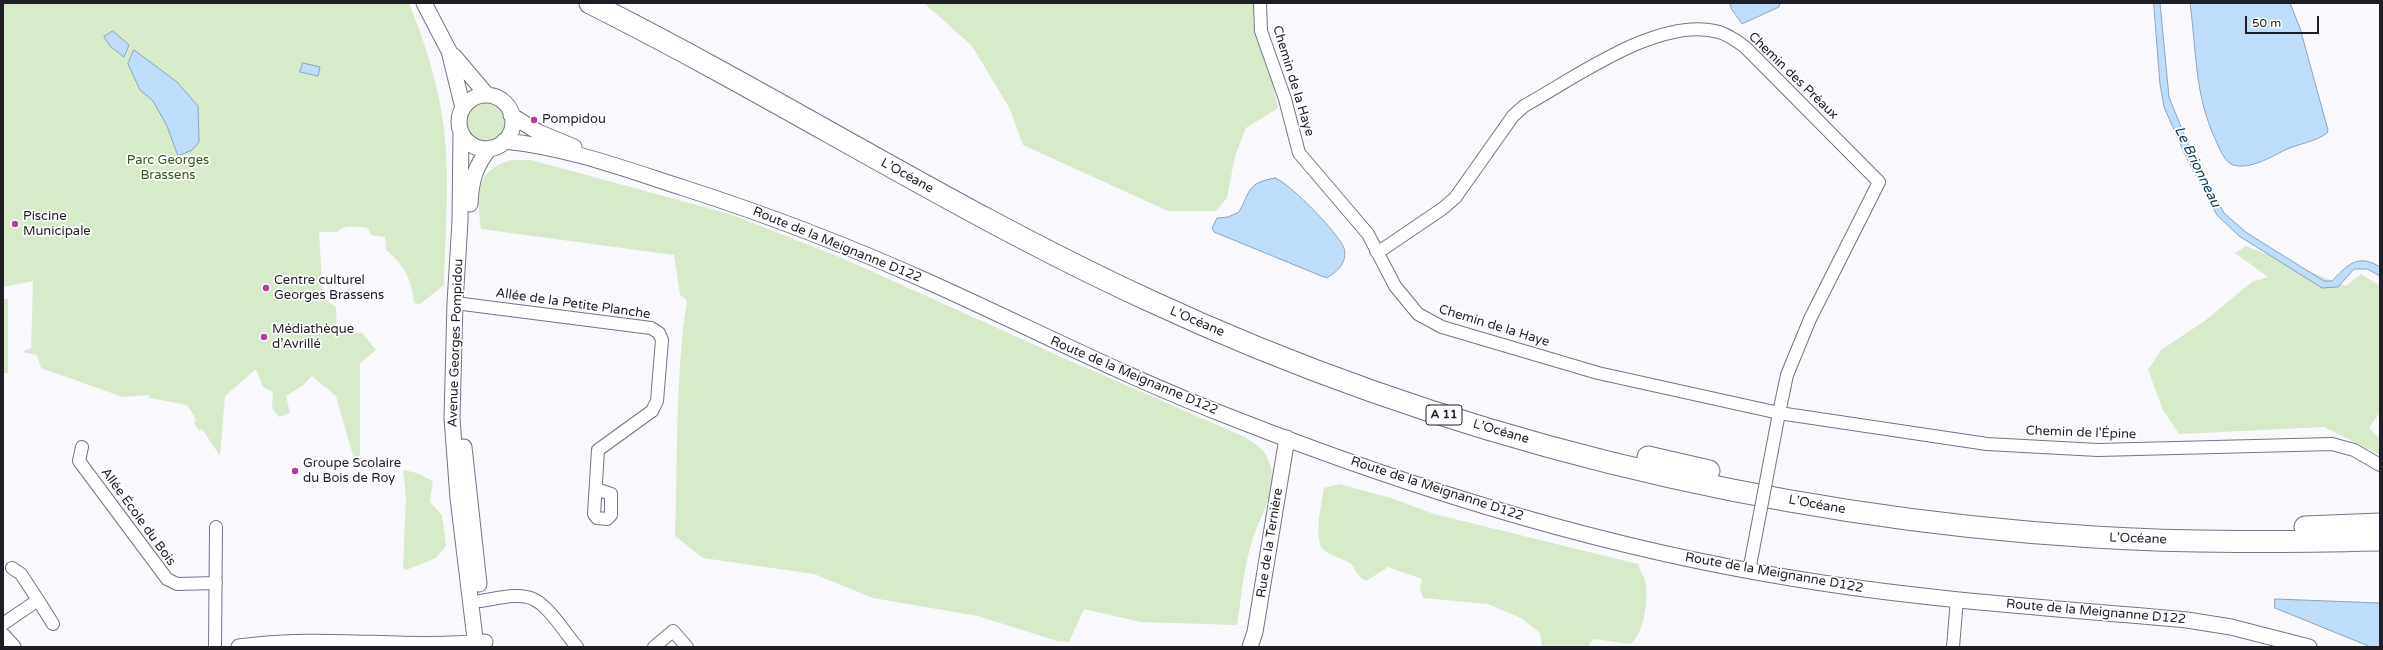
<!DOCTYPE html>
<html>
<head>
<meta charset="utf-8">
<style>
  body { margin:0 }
  #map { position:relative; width:2383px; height:650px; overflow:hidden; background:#f9f8fd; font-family:"Varela Round",sans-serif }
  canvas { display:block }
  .frame { position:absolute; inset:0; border:4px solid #1f1e26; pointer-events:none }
  .scale { position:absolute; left:2245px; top:16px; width:74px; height:18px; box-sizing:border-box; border:2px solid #1f1e26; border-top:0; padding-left:5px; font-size:12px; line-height:14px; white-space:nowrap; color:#1f1e26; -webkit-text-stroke:3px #fff; paint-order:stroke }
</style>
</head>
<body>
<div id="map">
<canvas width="2383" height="650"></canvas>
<div class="frame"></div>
<div class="scale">50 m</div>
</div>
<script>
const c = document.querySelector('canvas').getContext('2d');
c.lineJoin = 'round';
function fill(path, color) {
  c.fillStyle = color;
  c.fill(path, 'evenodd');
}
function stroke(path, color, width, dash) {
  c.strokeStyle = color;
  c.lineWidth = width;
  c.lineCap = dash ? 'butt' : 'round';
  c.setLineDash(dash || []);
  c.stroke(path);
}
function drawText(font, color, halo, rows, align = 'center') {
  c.font = font + ' "Varela Round",sans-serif';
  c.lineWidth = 3.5;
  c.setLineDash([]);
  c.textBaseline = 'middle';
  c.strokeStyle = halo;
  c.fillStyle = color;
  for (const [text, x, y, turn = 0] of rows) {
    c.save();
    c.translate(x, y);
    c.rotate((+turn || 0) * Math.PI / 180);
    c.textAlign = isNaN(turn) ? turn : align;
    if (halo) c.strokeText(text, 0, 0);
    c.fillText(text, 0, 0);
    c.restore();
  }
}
const green = new Path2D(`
  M3 3H409C425 43 439 86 444 129 450 180 445 233 444 285L420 304 414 303C412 280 404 264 386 250L385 237 371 235 368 228C358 227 345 224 337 232H319L323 298 336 307 337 332 362 333 376 350 360 363V456L354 459 336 396 312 376 302 386 286 396 290 413 279 417 272 408 273 392 263 387 256 369 225 396 220 456 202 429 199 431 194 423 196 419 187 405 150 398 149 395 123 397 41 368 37 355 22 352 31 348 33 281 3 287Z
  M924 3H1260L1261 31 1278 108 1246 128 1235 156 1227 198 1216 211H1168L1023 145 1010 109 972 46Z
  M463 122a21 21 0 1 1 42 0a21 21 0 1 1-42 0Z
  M512 160H531L730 214 842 258 1066 359 1245 437C1250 441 1260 446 1264 452 1284 482 1261 513 1252 541 1244 566 1241 599 1237 625L1141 622 1084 609 1069 642 1057 641 978 616 873 598 814 574 703 558 675 536C678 457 675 378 687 300L680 295 674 255 481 229C477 196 474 169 512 160Z
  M2246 246 2346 286 2361 274 2380 286V412L2369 428 2380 439V455L2324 427 2179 434 2163 410 2148 370 2161 350 2206 320 2252 282 2268 277 2235 253Z
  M3 299H8V373H3Z
  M403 470 417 473 433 481 430 502 442 515 446 546 436 558 406 570 403 568 406 497Z
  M1339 484 1391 498 1434 514 1638 564C1640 570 1645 578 1646 585 1648 602 1644 632 1631 644L1593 639 1588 647H1542L1540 633 1521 618 1488 604 1423 598 1420 590 1422 579 1388 567 1366 581C1354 574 1356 567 1350 563 1342 558 1330 556 1323 549 1313 538 1322 502 1324 488Z`);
const water = new Path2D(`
  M1730 3H1780L1779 7 1742 24 1732 10Z
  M2154 3H2160L2169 97 2190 149 2224 213 2247 233 2324 281H2332C2347 265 2358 253 2380 267V276L2367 269H2354L2338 287 2322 288 2239 236 2217 215 2186 157 2164 107 2160 84Z
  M2190 3H2290L2300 28 2328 130 2327 133C2315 142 2298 144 2285 150 2271 157 2250 170 2233 165 2225 162 2220 150 2217 143 2194 95 2197 54 2190 3Z
  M113 31 129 45 124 57 111 47 104 37Z
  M134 50 177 82 198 106 199 142 192 150 178 156 167 126 153 101 140 90 128 64Z
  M303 63 320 67 318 76 300 72Z
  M1275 178C1290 183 1339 234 1344 248 1348 262 1337 272 1327 278L1319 275 1214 232 1212 228 1217 218 1228 217 1239 212C1251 190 1247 183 1275 178Z
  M2275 599 2380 603V647H2371L2275 608Z`);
const minor = new Path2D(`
  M1260 3 1261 31 1285 99 1299 153 1368 234 1395 286 1418 314 1442 327 1598 373 1779 413 1772 450
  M1376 251 1383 249 1442 209 1455 198 1513 116 1524 106C1575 78 1660 15 1719 32 1729 35 1737 41 1745 47L1879 182 1810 319 1787 375 1779 413 1987 444 2098 450 2332 444 2354 450 2380 465
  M463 304 651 328 659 333 662 340 657 401 652 411 598 450 594 514 597 518 607 519 611 515V494L596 489
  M82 447 79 461 167 579 177 584 216 583
  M12 568 21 574 38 600
  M1749 571 1757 529
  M480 601C496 599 518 592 533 599 548 605 566 634 577 647
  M3 624 38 600 53 624
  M215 647 216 527
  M654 647 673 631 687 647
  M1953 647 1957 599`);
const tertiary = new Path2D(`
  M424 3 449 51 463 108
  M454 56 487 95
  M459 122a27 27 0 1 1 54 0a27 27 0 1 1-54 0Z
  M511 115 538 132 574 147
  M461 133 460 221 455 303 452 418 458 498 476 647
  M504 141C566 147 625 169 684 188 768 215 851 247 931 283 1031 328 1128 378 1230 417 1410 488 1599 547 1791 578 1922 600 2054 608 2187 620L2231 627 2309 647
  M470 204C471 181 475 166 490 148
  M464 447 479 584
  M3 636 13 647
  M239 647C321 635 403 650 485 642
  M1250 647 1255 632 1287 438`);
const motorway = new Path2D(`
  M590 3C778 97 955 211 1146 299 1442 437 1767 517 2094 537 2189 543 2285 542 2380 540
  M1648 457 1709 471
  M2305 527 2380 524`);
const minorBridge = new Path2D(`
  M1757 529 1772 450`);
const markers = [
  [534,120,4,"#ae3f9d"],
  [15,224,4,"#ae3f9d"],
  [266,288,4,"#ae3f9d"],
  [264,337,4,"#ae3f9d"],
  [295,471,4,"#ae3f9d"]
];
const shields = [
  [1444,415,36]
];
const shieldNames = [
  ["A 11",1444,415]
];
const streetNames = [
  ["Chemin des Préaux",1793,76,44],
  ["Chemin de la Haye",1293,81,73],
  ["L’Océane",907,176,29],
  ["Route de la Meignanne D122",837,245,22],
  ["Allée de la Petite Planche",573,304,8],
  ["L’Océane",1197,322,23],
  ["Chemin de la Haye",1494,326,17],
  ["Avenue Georges Pompidou",456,343,-88],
  ["Route de la Meignanne D122",1134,376,23],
  ["L’Océane",1501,432,16],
  ["Chemin de l'Épine",2081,433,2],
  ["Route de la Meignanne D122",1437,489,18],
  ["L’Océane",1817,505,10],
  ["Allée École du Bois",138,517,54],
  ["L’Océane",2138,539,2],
  ["Rue de la Ternière",1270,543,-81],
  ["Route de la Meignanne D122",1774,573,10],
  ["Route de la Meignanne D122",2096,612,5]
];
const poiNames = [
  ["Pompidou",542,120],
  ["Piscine",23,217],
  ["Municipale",23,232],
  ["Centre culturel",274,281],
  ["Georges Brassens",274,296],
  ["Médiathèque",272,330],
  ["d’Avrillé",272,345],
  ["Groupe Scolaire",303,464],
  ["du Bois de Roy",303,479]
];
const parkNames = [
  ["Parc Georges",168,161],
  ["Brassens",168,176]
];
const waterNames = [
  ["Le Brionneau",2197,167,64]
];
fill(green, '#d7eaca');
fill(water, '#beddfa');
stroke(water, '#8ea4ba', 1);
stroke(minor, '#767388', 14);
stroke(tertiary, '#767388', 17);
stroke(motorway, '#767388', 23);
stroke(minor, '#fff', 12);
stroke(tertiary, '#fff', 15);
stroke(motorway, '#fff', 21);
stroke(minorBridge, '#767388', 14, []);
stroke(minorBridge, '#fff', 12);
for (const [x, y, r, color] of markers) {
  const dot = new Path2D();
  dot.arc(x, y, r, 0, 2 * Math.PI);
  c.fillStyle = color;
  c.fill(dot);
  stroke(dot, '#fff', 1.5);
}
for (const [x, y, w] of shields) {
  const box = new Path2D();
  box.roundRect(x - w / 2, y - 10, w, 20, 3);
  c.fillStyle = '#fff';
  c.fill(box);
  stroke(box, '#1f1e26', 1);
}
drawText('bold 12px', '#1f1e26', null, shieldNames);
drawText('13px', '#1f1e26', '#fff', streetNames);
drawText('13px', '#1f1e26', '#fff', poiNames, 'left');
drawText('13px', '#375619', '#fff', parkNames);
drawText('italic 14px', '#0f3a5c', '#fff', waterNames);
</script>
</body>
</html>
